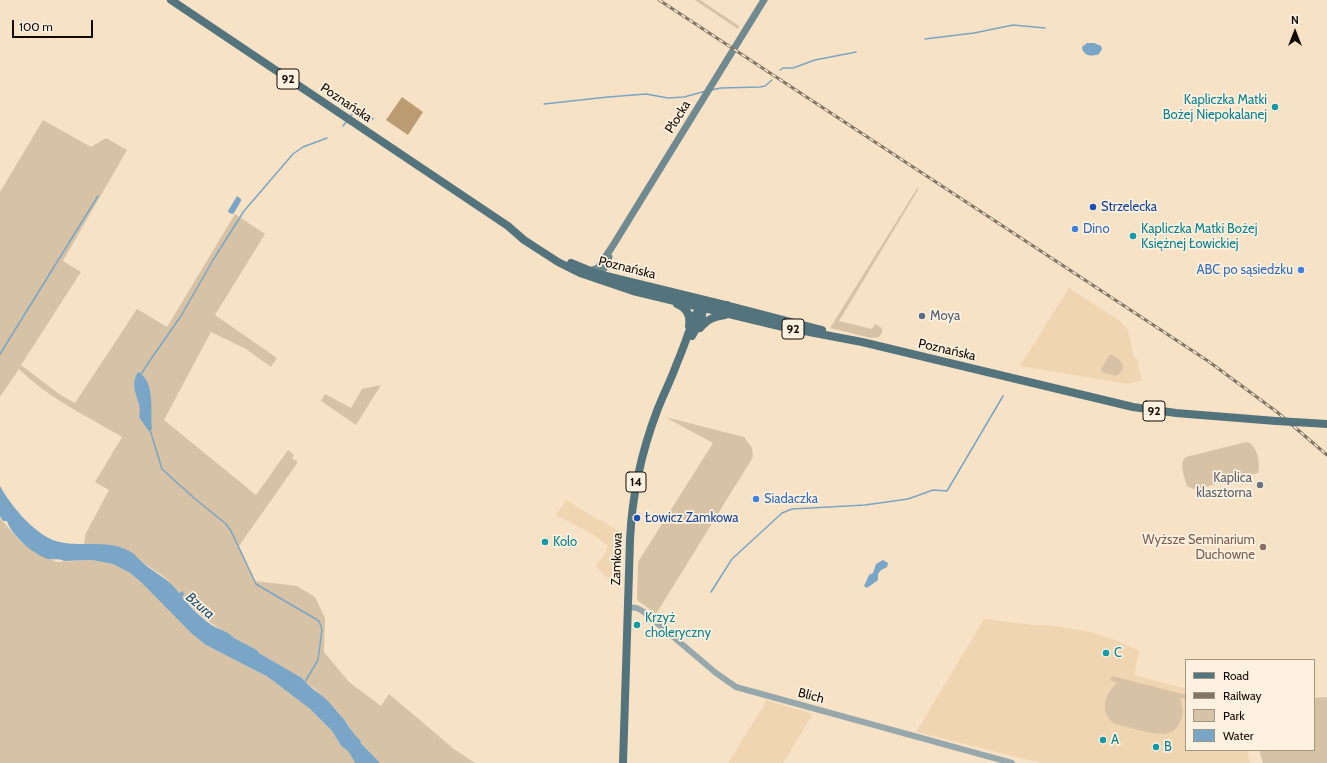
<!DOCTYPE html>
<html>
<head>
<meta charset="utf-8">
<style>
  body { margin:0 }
  #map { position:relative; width:1327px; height:763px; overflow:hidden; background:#f8e2c5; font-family:Cabin,sans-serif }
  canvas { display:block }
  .legend { position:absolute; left:1185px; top:659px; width:130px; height:92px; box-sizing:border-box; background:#fef1df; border:1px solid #9f9587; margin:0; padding:5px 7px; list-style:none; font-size:12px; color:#110a02 }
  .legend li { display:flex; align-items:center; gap:8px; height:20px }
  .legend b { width:20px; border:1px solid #9f9587 }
  .north { position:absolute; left:1275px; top:12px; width:40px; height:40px; -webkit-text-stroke:3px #fef1df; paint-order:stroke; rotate:0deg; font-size:11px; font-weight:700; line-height:16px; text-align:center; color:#110a02 }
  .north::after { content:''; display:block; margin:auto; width:14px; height:18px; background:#110a02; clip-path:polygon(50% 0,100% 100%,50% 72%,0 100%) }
  .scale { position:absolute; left:12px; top:20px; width:81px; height:18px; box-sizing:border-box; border:2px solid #110a02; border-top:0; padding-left:5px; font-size:12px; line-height:14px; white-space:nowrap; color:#110a02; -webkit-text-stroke:3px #fef1df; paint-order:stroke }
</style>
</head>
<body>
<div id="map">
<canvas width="1327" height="763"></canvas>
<ul class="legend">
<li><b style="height:5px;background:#54747d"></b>Road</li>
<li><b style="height:5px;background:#847563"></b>Railway</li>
<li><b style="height:11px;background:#d7c2a6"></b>Park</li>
<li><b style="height:11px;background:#79a5c6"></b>Water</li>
</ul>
<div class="north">N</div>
<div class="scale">100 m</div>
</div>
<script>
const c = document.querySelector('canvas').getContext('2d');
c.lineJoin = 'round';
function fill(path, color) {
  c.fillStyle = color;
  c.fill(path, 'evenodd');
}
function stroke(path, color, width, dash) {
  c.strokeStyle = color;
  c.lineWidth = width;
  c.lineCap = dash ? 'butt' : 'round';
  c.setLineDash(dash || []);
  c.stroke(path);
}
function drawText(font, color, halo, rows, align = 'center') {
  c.font = font + ' Cabin,sans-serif';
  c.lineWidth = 3.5;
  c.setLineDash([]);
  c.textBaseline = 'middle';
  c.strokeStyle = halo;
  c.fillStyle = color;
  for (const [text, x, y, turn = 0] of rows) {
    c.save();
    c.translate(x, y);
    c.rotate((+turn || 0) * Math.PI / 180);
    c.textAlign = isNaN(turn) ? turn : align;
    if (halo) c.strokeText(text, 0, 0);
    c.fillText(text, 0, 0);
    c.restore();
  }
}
const built = new Path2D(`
  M1069 288 1120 321 1128 330 1134 357H1136L1142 380 1128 384 1020 366Z
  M566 500 600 521 601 520 620 532 618 580 615 585 595 566 605 554 608 546 594 535 556 515Z
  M984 619 1033 625H1049L1090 632 1118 641 1139 651 1134 675 1186 689V750H1247L1250 763H1041L916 732Z
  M765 700 813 714 783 763H728L765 704Z`);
const green = new Path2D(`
  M695 0H700L739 26 738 29Z
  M43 120 91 147 106 138 127 150 63 261 81 272 21 365 59 394 75 403 137 309 167 327 235 214 265 234 215 315 277 358 271 367 246 349 211 332 164 420 256 495 288 450 294 455 292 458 298 462 239 546 255 581 297 586 315 597 325 618 324 652 349 682 381 706 389 694 454 749 475 763H380L356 737 354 736C349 721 330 703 318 692 313 687 306 684 302 678L259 653 257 650 234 638 231 635 226 633 205 619 185 601 174 586 163 576 121 548 113 545 84 544 85 535 109 490 95 482 122 437C87 416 48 398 19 369L0 397V192Z
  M918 187V190L839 321 872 329 875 324 882 328V333L879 337 871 338 830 328Z
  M1110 354C1121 360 1130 366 1116 376L1104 373 1101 371V369Z
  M381 385 356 425 321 401 325 394 351 408 362 389Z
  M665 417 744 437 752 448 753 457 656 614 637 600 638 562 713 443Z
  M1246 442C1257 443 1261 464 1258 473L1197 489H1193L1187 486C1185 477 1178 463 1186 457Z
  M0 518 20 541 37 554 57 562 92 560 113 564 130 573 141 582 191 633 206 645 268 677 310 709 332 731 342 747 347 750 350 754 355 763H0Z
  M1112 676 1186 695V699L1180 698C1183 705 1184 715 1180 722 1172 739 1157 734 1142 731 1133 728 1124 726 1115 724 1098 712 1105 694 1117 683L1110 680Z
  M1327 697V763H1263L1259 750H1314V698Z`);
const forest = new Path2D(`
  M402 97 423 112 408 135 386 120Z`);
const water = new Path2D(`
  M1087 43H1094L1101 46 1102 49 1099 54C1091 57 1083 56 1082 47Z
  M237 196 241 199V201L234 213 232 214 228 212V211Z
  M138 372C156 381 150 413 152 429L149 431 148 430 139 417C144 401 127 391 138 372Z
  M0 486C11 506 32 531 53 540 71 547 92 542 111 545 117 545 125 549 131 552 135 554 138 559 142 562 154 573 170 579 179 593L183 591 184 595 182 597C191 608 203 620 215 627 221 630 230 633 234 638L257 650 259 653 302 678C308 687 320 693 328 701 333 707 338 712 343 718 349 726 353 734 360 740L361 743 380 763H355L350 754 347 750 342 747 332 731 310 709 268 677 206 645 191 633 141 582 130 573 113 564 92 560 64 561C59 558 54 560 48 559 34 555 11 535 7 521H3L0 516Z
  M883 560 888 563 887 567 881 570 878 574V580L867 588 864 586 869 575 873 573 876 564Z`);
const stream = new Path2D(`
  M925 39 974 33 1013 25 1045 28
  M780 70 783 68H793L815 60 856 52
  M711 90 721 88 760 87 765 86 772 80
  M544 104 608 97 646 94 668 98 684 97 706 91
  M351 116 354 111H360L373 119
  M343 126 347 121
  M0 354 98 196
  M141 374 151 359 181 316 213 260 244 211 293 154 303 147 327 138
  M150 430 162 469 194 498 226 524 231 531 256 584 319 621 322 629 318 660 305 682
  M711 592 732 559 782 513 792 509 865 505 908 499 933 490 947 491 1003 396`);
const tertiary = new Path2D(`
  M627 607 637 608 644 612 716 673 736 687 1012 763`);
const secondary = new Path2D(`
  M589 271 598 268 612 247 764 0
  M596 275C604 272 606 265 609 257`);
const primary = new Path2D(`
  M171 0 508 226 524 240 558 262 580 273 633 291 783 327 862 342 1133 407 1176 413 1276 421
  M571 263 598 274 725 305 822 330
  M677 304C687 308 691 315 689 326
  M700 328C708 319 713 317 725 315
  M692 336C697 326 706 316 701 305
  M1311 423 1327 424
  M623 763 630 540C632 495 641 453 657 411 663 395 671 380 677 363 684 347 689 331 695 315 705 301 713 306 727 305`);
const rail = new Path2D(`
  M659 0 1208 361 1277 412 1327 455`);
const primaryBridge = new Path2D(`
  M1276 421 1311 423`);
const markers = [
  [1275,107,4,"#0f9aa8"],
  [1093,207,4,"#1a4fb4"],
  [1075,229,4,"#3f7fe0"],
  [1133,236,4,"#0f9aa8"],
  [1301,270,4,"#3f7fe0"],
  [922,316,4,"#5c6f8a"],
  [1260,485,4,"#6b7280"],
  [756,499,4,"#3f7fe0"],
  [637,518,4,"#1a4fb4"],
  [545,542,4,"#0f9aa8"],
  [1263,547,4,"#8d6e63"],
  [637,625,4,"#0f9aa8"],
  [1106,653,4,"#0f9aa8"],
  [1103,740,4,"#0f9aa8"],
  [1156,747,4,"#0f9aa8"]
];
const shields = [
  [288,79,22],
  [793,329,22],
  [1154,411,22],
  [636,482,20]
];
const shieldNames = [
  ["92",288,79],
  ["92",793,329],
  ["92",1154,411],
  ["14",636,482]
];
const cultureNames = [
  ["Kapliczka Matki",1267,100,"right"],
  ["Bożej Niepokalanej",1267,115,"right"],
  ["Kapliczka Matki Bożej",1141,229],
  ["Księżnej Łowickiej",1141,244],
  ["Kolo",553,542],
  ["Krzyż",645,618],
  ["choleryczny",645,633],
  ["C",1114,653],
  ["A",1111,740],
  ["B",1164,747]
];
const streetNames = [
  ["Poznańska",346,103,34],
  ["Płocka",678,117,-58],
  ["Poznańska",627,268,14],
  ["Poznańska",947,350,13],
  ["Zamkowa",617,559,-88],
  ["Blich",811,696,15]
];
const transitNames = [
  ["Strzelecka",1101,207],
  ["Łowicz Zamkowa",645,518]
];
const shopNames = [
  ["Dino",1083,229],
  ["ABC po sąsiedzku",1293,270,"right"],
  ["Siadaczka",764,499]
];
const serviceNames = [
  ["Moya",930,316]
];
const worshipNames = [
  ["Kaplica",1252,478],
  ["klasztorna",1252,493]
];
const educationNames = [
  ["Wyższe Seminarium",1255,540],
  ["Duchowne",1255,555]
];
const waterNames = [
  ["Bzura",200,606,41]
];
fill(built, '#efd5b1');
fill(green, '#d7c2a6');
fill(forest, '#bb9c72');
fill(water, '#79a5c6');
stroke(stream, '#79a5c6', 1.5);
stroke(tertiary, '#97a8ad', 6);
stroke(secondary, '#708a91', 7);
stroke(primary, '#54747d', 8);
stroke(rail, '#847563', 3);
stroke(rail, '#fef1df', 1.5, [4.5]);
stroke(primaryBridge, '#54747d', 8);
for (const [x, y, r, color] of markers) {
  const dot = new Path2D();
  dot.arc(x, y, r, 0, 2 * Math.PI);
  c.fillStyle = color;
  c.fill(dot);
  stroke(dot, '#fef1df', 1.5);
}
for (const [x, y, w] of shields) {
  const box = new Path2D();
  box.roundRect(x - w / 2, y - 10, w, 20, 3);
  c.fillStyle = '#fef1df';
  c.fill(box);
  stroke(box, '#110a02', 1);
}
drawText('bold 12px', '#110a02', null, shieldNames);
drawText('13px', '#0d838f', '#fef1df', cultureNames, 'left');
drawText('13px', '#110a02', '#fef1df', streetNames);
drawText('13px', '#164399', '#fef1df', transitNames, 'left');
drawText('13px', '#366cbe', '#fef1df', shopNames, 'left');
drawText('13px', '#4e5e75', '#fef1df', serviceNames, 'left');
drawText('13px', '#5b616d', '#fef1df', worshipNames, 'right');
drawText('13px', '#785e54', '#fef1df', educationNames, 'right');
drawText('italic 14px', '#1a4f71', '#fef1df', waterNames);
</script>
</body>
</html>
